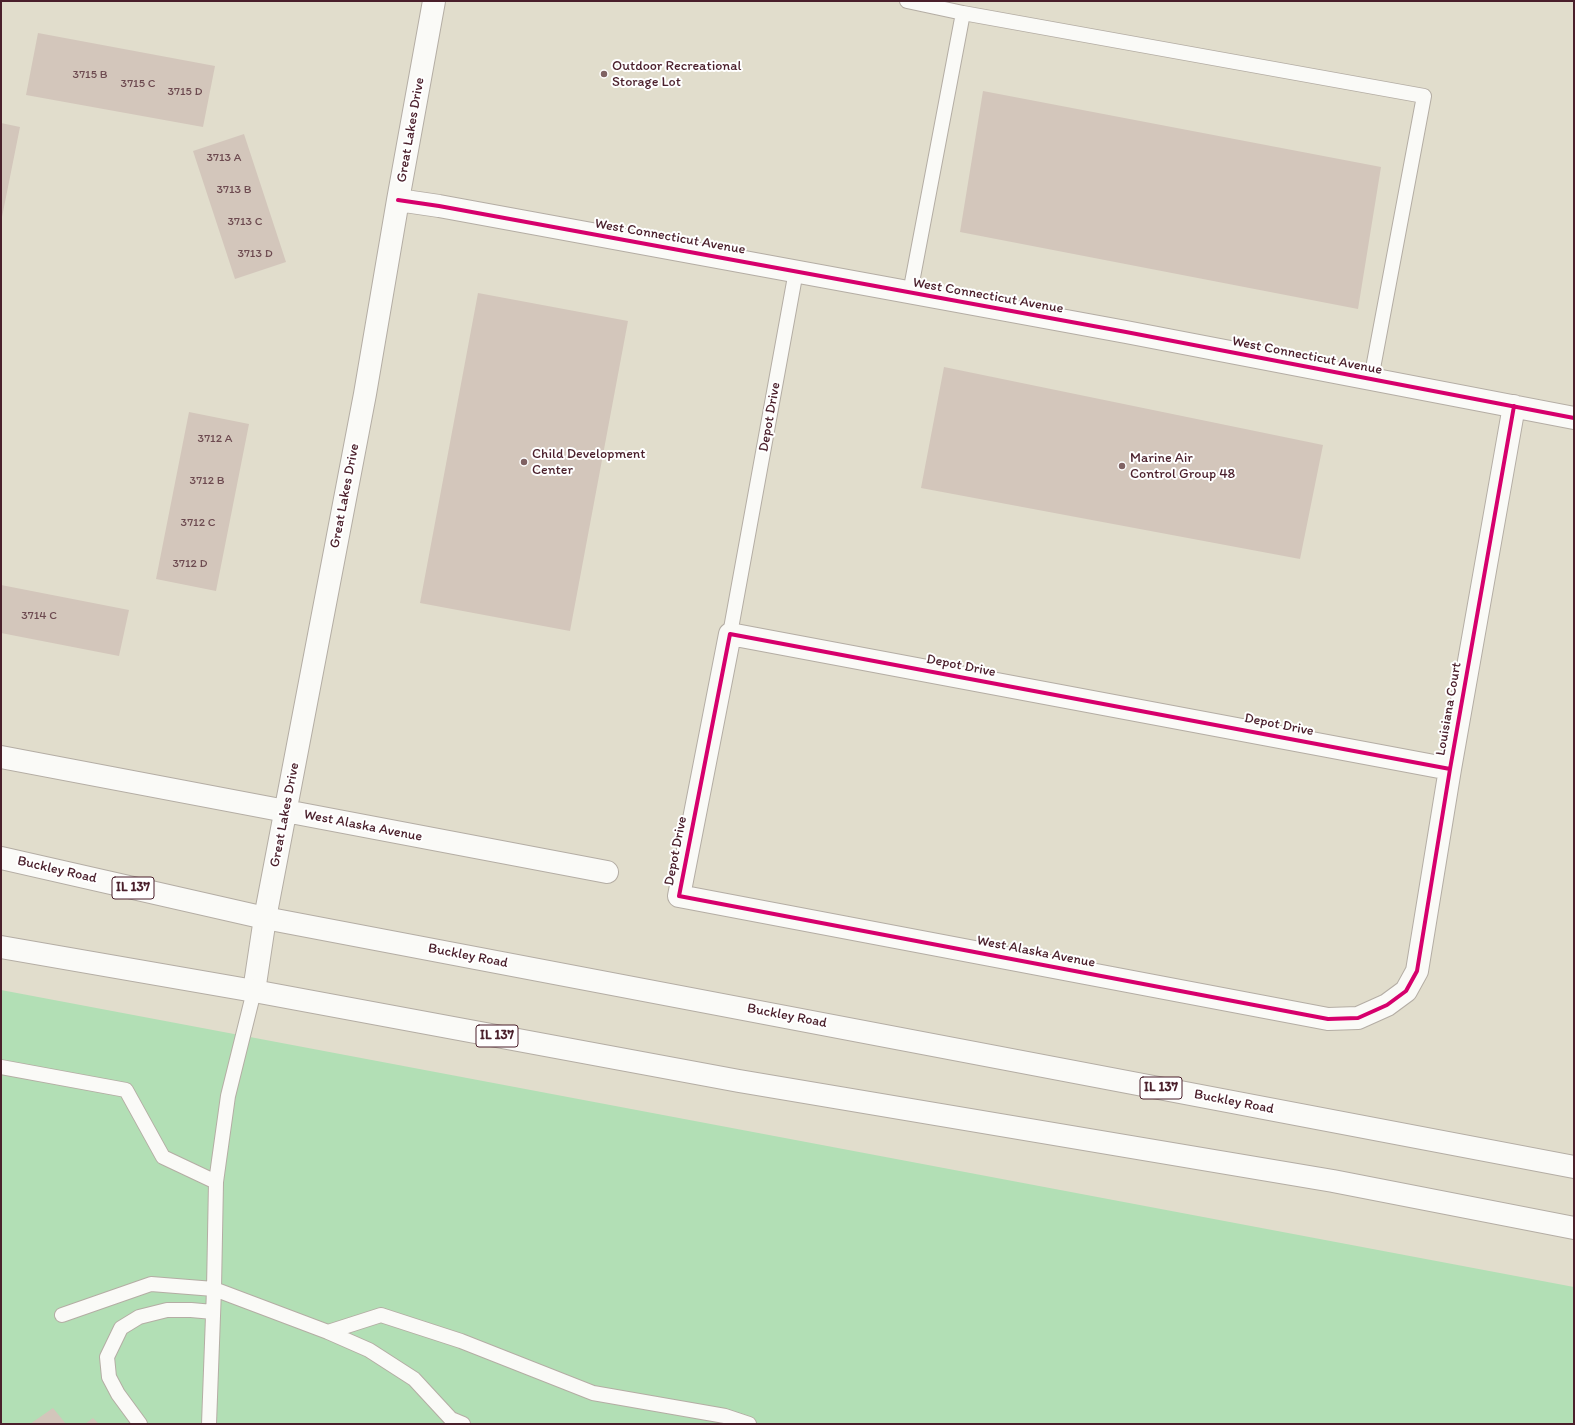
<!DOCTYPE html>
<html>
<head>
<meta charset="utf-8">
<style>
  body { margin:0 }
  #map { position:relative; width:1575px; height:1425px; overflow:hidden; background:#e1ddcc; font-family:Itim,sans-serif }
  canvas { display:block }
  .frame { position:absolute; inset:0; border:2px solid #4a1f2b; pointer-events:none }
</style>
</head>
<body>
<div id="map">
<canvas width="1575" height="1425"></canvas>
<div class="frame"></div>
</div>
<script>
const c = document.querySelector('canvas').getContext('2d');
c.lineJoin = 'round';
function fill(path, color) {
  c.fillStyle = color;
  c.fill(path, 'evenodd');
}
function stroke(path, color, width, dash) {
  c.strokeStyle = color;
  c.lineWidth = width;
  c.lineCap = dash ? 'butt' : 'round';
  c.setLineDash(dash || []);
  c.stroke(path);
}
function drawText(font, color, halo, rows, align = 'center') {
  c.font = font + ' Itim,sans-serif';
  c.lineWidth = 4;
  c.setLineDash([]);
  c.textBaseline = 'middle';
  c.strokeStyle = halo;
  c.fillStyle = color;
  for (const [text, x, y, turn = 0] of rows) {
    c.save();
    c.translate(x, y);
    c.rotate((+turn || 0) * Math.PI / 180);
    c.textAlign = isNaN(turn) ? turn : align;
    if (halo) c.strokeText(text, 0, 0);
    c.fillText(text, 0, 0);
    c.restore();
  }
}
const green = new Path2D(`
  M1 990 1574 1287V1424H1Z`);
const building = new Path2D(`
  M38 33 215 66 203 127 26 95Z
  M983 91 1381 167 1358 309 960 232Z
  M1 123 20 127 2 217H1Z
  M244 134 286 262 235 279 193 151Z
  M478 293 628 321 570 631 420 603Z
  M944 367 1323 445 1300 559 921 488Z
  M189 412 249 424 216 591 156 579Z
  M1 585 129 610 119 656 1 633Z
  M53 1408 66 1424H30Z
  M93 1418 99 1424H85Z`);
const lane = new Path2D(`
  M907 1 963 13
  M910 293 963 13 1424 96 1371 379
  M730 634 796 271
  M1 1067 126 1090 163 1157 216 1182 228 1096 254 991
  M62 1315 151 1284 214 1289 328 1332 381 1315 461 1341 593 1393 725 1416 749 1424
  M328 1332 369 1350 414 1379 451 1419 463 1424
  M140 1424 118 1394 109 1377 107 1357 121 1328 139 1317 167 1310H191L213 1312
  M209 1424 214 1289 216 1182`);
const street = new Path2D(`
  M398 200 439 206 1126 332 1574 418
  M1 757 607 872
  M1450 769 730 634 679 896 1328 1019 1358 1018 1387 1005 1406 991 1417 971 1450 769 1514 406
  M254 991 265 918 365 394 398 200 434 1`);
const highway = new Path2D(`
  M1 858 265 918 1574 1167
  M1 947 254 991 739 1081 1333 1181 1574 1228`);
const cycleway = new Path2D(`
  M398 200 439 206 1126 332 1574 418
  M1450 769 730 634 679 896 1328 1019 1358 1018 1387 1005 1406 991 1417 971 1450 769 1514 406`);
const markers = [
  [604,74,4,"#7f6263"],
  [524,462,4,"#7f6263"],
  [1122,466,4,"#7f6263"]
];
const numberNames = [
  ["3715 B",90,75],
  ["3715 C",138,84],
  ["3715 D",185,92],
  ["3713 A",224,158],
  ["3713 B",234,190],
  ["3713 C",245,222],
  ["3713 D",255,254],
  ["3712 A",215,439],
  ["3712 B",207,481],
  ["3712 C",198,523],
  ["3712 D",190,564],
  ["3714 C",39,616]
];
const shields = [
  [133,888,42],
  [497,1036,42],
  [1161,1088,42]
];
const shieldNames = [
  ["IL 137",133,888],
  ["IL 137",497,1036],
  ["IL 137",1161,1088]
];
const poiNames = [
  ["Outdoor Recreational",612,66],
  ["Storage Lot",612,82],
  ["Child Development",532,454],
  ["Center",532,470],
  ["Marine Air",1130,458],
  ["Control Group 48",1130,474]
];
const streetNames = [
  ["Great Lakes Drive",411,130,-80],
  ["West Connecticut Avenue",670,237,10],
  ["West Connecticut Avenue",988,296,10],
  ["West Connecticut Avenue",1307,356,11],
  ["Depot Drive",770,417,-80],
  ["Great Lakes Drive",345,496,-79],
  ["Depot Drive",961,666,11],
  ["Louisiana Court",1449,709,-80],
  ["Depot Drive",1279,725,11],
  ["Great Lakes Drive",285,815,-79],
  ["West Alaska Avenue",363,826,11],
  ["Depot Drive",676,851,-79],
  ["Buckley Road",57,870,13],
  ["West Alaska Avenue",1036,952,11],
  ["Buckley Road",468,956,11],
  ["Buckley Road",787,1016,11],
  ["Buckley Road",1234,1102,11]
];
fill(green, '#b2dfb5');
fill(building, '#d3c6bb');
stroke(lane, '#b4ada4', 16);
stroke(street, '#b4ada4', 24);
stroke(highway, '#b4ada4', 24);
stroke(lane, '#fafaf7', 14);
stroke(street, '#fafaf7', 22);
stroke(highway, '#fafaf7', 22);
stroke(cycleway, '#d6006c', 4);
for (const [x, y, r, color] of markers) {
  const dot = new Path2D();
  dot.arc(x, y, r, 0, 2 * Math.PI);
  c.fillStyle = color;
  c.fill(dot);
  stroke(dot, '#fff', 1.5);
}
drawText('12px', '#6c494f', null, numberNames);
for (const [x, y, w] of shields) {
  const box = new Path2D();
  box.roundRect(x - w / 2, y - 11, w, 22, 3);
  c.fillStyle = '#fff';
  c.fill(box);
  stroke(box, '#4a1f2b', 1);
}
drawText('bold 13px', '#4a1f2b', null, shieldNames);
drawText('14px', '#4a1f2b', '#fff', poiNames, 'left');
drawText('14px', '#4a1f2b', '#fff', streetNames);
</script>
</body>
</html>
